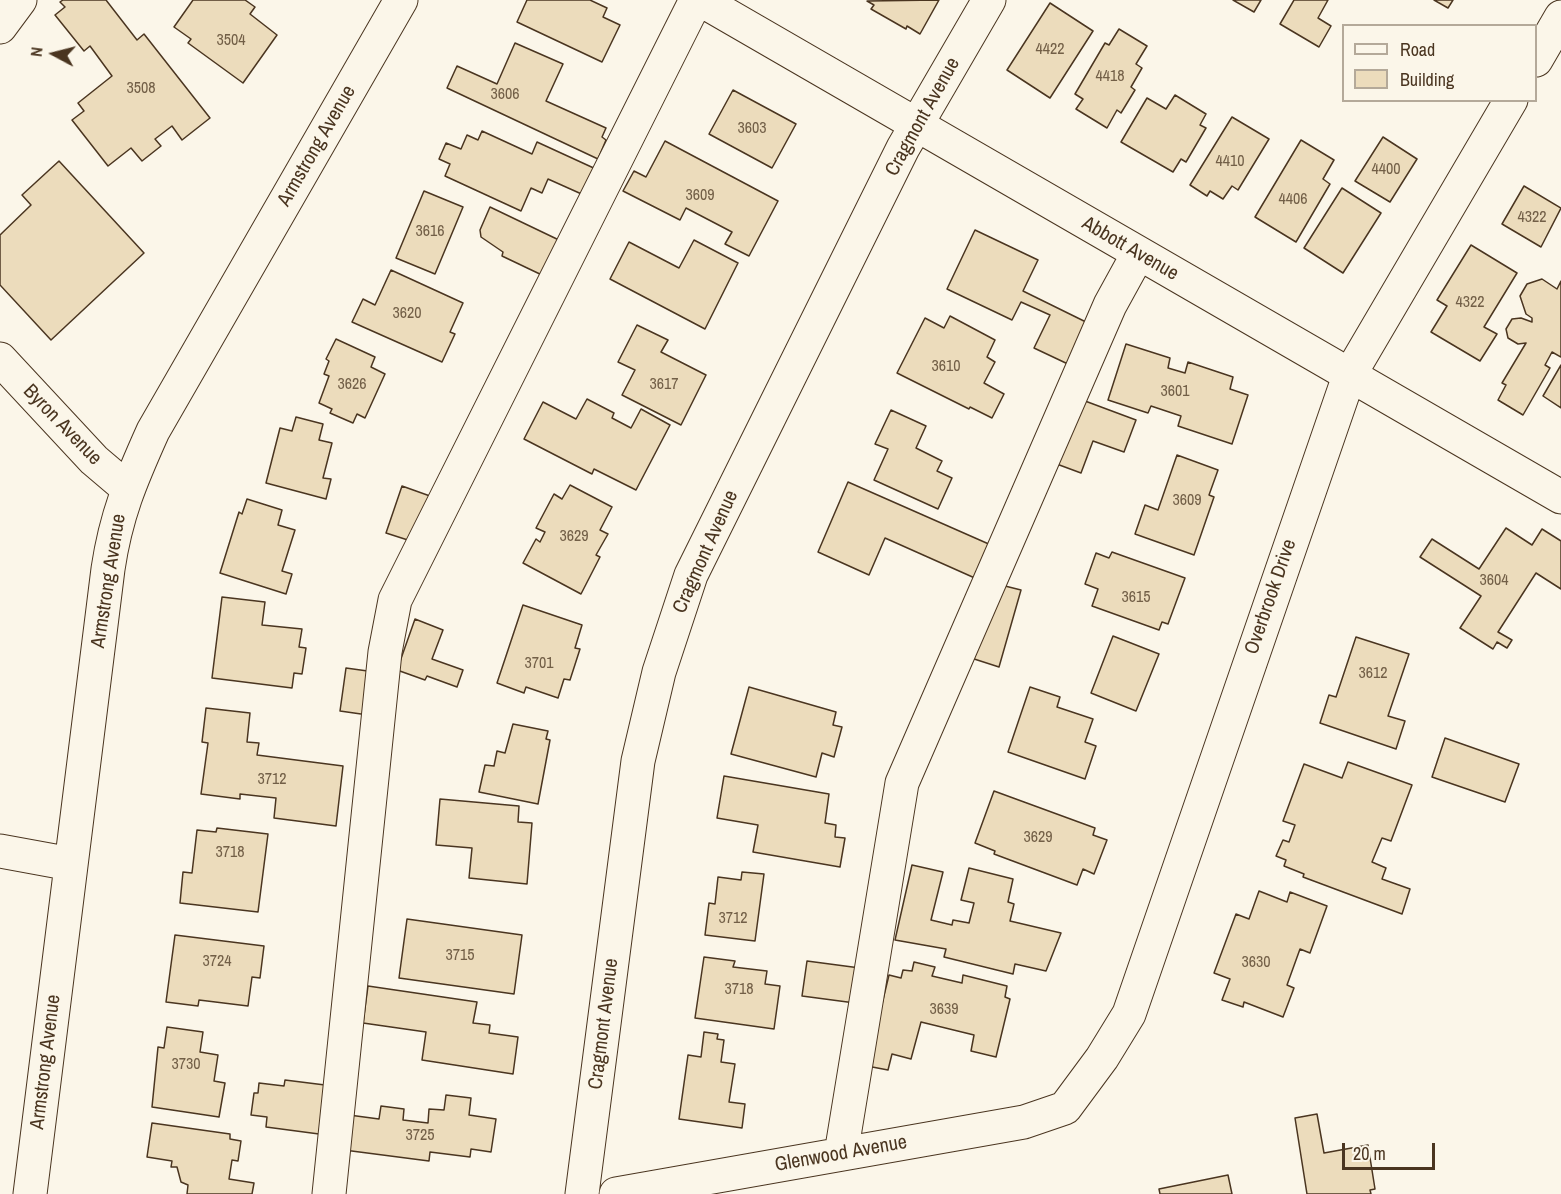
<!DOCTYPE html>
<html>
<head>
<meta charset="utf-8">
<style>
  body { margin:0 }
  #map { position:relative; width:1561px; height:1194px; overflow:hidden; background:#fbf6e9; font-family:"Archivo Narrow",sans-serif }
  canvas { display:block }
  .legend { position:absolute; left:1342px; top:24px; width:195px; height:78px; box-sizing:border-box; background:#fbf6e9; border:2px solid #b4a999; margin:0; padding:8px 10px; list-style:none; font-size:18px; color:#4a3520 }
  .legend li { display:flex; align-items:center; gap:12px; height:30px }
  .legend b { width:30px; border:2px solid #b4a999 }
  .north { position:absolute; left:24px; top:24px; width:60px; height:60px; -webkit-text-stroke:4px #fbf6e9; paint-order:stroke; rotate:277deg; font-size:16px; font-weight:700; line-height:24px; text-align:center; color:#4a3520 }
  .north::after { content:''; display:block; margin:auto; width:21px; height:27px; background:#4a3520; clip-path:polygon(50% 0,100% 100%,50% 72%,0 100%) }
  .scale { position:absolute; left:1342px; top:1143px; width:93px; height:27px; box-sizing:border-box; border:3px solid #4a3520; border-top:0; padding-left:8px; font-size:18px; line-height:21px; white-space:nowrap; color:#4a3520; -webkit-text-stroke:4px #fbf6e9; paint-order:stroke }
</style>
</head>
<body>
<div id="map">
<canvas width="1561" height="1194"></canvas>
<ul class="legend">
<li><b style="height:8px;background:#fbf6e9"></b>Road</li>
<li><b style="height:16px;background:#ecdcbc"></b>Building</li>
</ul>
<div class="north">N</div>
<div class="scale">20 m</div>
</div>
<script>
const c = document.querySelector('canvas').getContext('2d');
c.lineJoin = 'round';
function fill(path, color) {
  c.fillStyle = color;
  c.fill(path, 'evenodd');
}
function stroke(path, color, width, dash) {
  c.strokeStyle = color;
  c.lineWidth = width;
  c.lineCap = dash ? 'butt' : 'round';
  c.setLineDash(dash || []);
  c.stroke(path);
}
function drawText(font, color, halo, rows, align = 'center') {
  c.font = font + ' "Archivo Narrow",sans-serif';
  c.lineWidth = 4.5;
  c.setLineDash([]);
  c.textBaseline = 'middle';
  c.strokeStyle = halo;
  c.fillStyle = color;
  for (const [text, x, y, turn = 0] of rows) {
    c.save();
    c.translate(x, y);
    c.rotate((+turn || 0) * Math.PI / 180);
    c.textAlign = isNaN(turn) ? turn : align;
    if (halo) c.strokeText(text, 0, 0);
    c.fillText(text, 0, 0);
    c.restore();
  }
}
const building = new Path2D(`
  M63 0H106L137 40 144 34 210 118 182 140 172 126 155 139 161 146 142 161 131 148 108 166 72 120 84 111 78 103 112 76 90 46 84 51 55 15 65 7 60 2Z
  M193 0H245L255 7 250 14 277 35 243 83 188 43 191 39 174 27Z
  M527 0H590L607 8 603 17 620 25 602 62 517 22Z
  M939 0 920 34 907 26 906 29 871 9 874 5 867 1Z
  M1233 0H1261L1254 12Z
  M1294 0H1328L1318 18 1331 26 1319 47 1280 24Z
  M1434 0H1453L1448 8Z
  M1050 3 1093 31 1050 98 1007 70Z
  M1119 29 1147 46 1136 64 1142 68 1131 87 1135 90 1121 113 1117 110 1107 128 1076 109 1083 99 1075 94 1105 43 1109 45Z
  M515 43 563 64 546 101 606 128 602 137 606 140 598 159 447 88 457 66 497 84Z
  M733 90 796 124 772 168 709 134Z
  M1175 95 1206 114 1200 125 1206 128 1186 162 1181 159 1173 172 1121 142 1147 98 1166 109Z
  M1232 117 1269 139 1238 190 1232 186 1223 199 1210 191 1207 196 1190 185Z
  M482 131 532 154 537 142 598 170 586 196 548 179 542 193 531 188 521 211 445 176 450 164 439 159 446 143 461 149 467 135 478 140Z
  M1383 137 1417 159 1390 202 1355 181Z
  M1301 140 1334 160 1323 179 1330 184 1296 242 1255 217Z
  M665 141 778 201 749 256 725 244 732 232 686 208 680 220 623 191 634 171 646 177Z
  M59 161 144 253 51 340 0 285V235L31 205 22 195Z
  M1524 186 1561 208 1541 247 1502 224Z
  M1342 188 1381 213 1343 273 1304 248Z
  M424 191 463 207 435 274 396 258Z
  M490 207 561 241 544 276 502 256 503 252 481 237 480 230Z
  M975 230 1038 260 1023 291 1090 324 1070 365 1034 348 1050 315 1021 302 1012 320 947 289Z
  M694 240 738 263 705 329 610 279 629 242 679 268Z
  M1471 245 1517 273 1484 327 1497 334 1480 361 1431 332 1447 306 1437 300Z
  M391 270 463 303 450 332 455 334 442 362 352 322 363 299 375 305Z
  M1542 279 1557 289 1561 281V357L1552 352 1545 365 1550 368 1523 415 1498 400 1506 385 1502 383 1526 343 1518 344 1508 338 1506 329 1512 319 1521 318 1532 322V318L1526 314 1520 296 1527 284Z
  M950 316 995 340 987 357 995 362 984 383 1004 394 992 418 970 407 969 409 897 373 925 318 944 328Z
  M637 325 668 340 661 352 706 375 681 425 622 395 635 370 618 362Z
  M336 339 375 357 371 367 385 374 365 418 357 414 353 423 330 413 332 409 319 403 329 376 324 374 329 361 326 359Z
  M1126 344 1170 358 1168 368 1185 373 1188 362 1233 377 1230 389 1248 395 1232 444 1178 426 1181 416 1151 406 1148 413 1108 400Z
  M1561 365V408L1543 396Z
  M1077 398 1136 420 1124 452 1093 441 1081 473 1054 463Z
  M587 399 614 413 612 418 631 428 641 409 670 425 636 490 594 469 592 474 524 439 543 402 576 419Z
  M891 410 926 426 916 448 942 461 937 471 952 478 938 509 874 480 888 449 875 444Z
  M296 417 323 424 319 440 332 443 323 478 331 479 326 499 266 483 280 428 292 431Z
  M1177 455 1218 470 1209 495 1214 497 1194 555 1135 534 1145 505 1158 510Z
  M848 482 991 545 977 579 885 538 869 575 818 552Z
  M570 485 612 507 600 530 608 534 596 555 600 557 581 594 523 563 536 539 540 542 545 532 536 528 554 494 562 499Z
  M402 486 430 496 414 542 386 533Z
  M247 499 282 510 278 525 295 530 282 571 292 574 286 594 220 573 239 512 242 514Z
  M1506 528 1532 545 1542 529 1561 541V589L1536 573 1498 632 1512 640 1507 648 1497 642 1493 649 1460 628 1481 596 1420 557 1432 539 1479 569Z
  M1112 552 1185 578 1168 624 1162 622 1159 630 1092 606 1098 589 1085 584 1096 553 1109 558Z
  M1001 585 1021 590 999 667 968 657Z
  M222 597 265 602 262 625 302 629 299 647 306 648 302 674 294 673 292 688 212 678Z
  M523 605 582 625 575 648 580 649 570 680 564 679 558 698 526 687 524 693 497 683Z
  M415 619 443 630 432 659 463 670 457 687 427 676 425 680 397 670Z
  M1113 636 1159 654 1136 711 1091 693Z
  M1356 637 1409 654 1388 716 1405 721 1396 749 1320 723 1329 695 1336 697Z
  M346 668 382 673 375 716 340 711Z
  M749 687 836 712 833 725 842 727 834 757 822 753 816 777 731 754Z
  M1030 687 1060 697 1057 707 1093 719 1085 742 1096 746 1085 779 1008 752Z
  M206 708 250 713 247 742 259 743 257 755 343 766 336 826 274 818 276 798 240 794V799L201 794 208 743 202 742Z
  M513 724 548 731 546 739 550 740 538 804 479 792 485 765 494 766 497 751 505 753Z
  M1445 738 1519 764 1505 802 1432 777Z
  M1348 762 1412 785 1391 841 1382 838 1372 862 1386 868 1382 879 1410 889 1402 914 1303 877 1304 874 1284 866 1286 860 1276 856 1283 840 1289 842 1295 825 1283 821 1304 764 1342 778Z
  M724 776 829 794 825 823 836 825 835 837 845 838 840 867 753 852 758 825 717 818Z
  M994 791 1095 828 1093 835 1107 840 1094 874 1083 869 1077 885 994 854 995 851 975 843Z
  M440 799 519 806 518 822 532 823 527 884 469 878 472 848 436 845Z
  M217 828 268 834 258 912 180 903 183 872 192 873 197 830 216 832Z
  M912 865 943 872 931 920 952 925 953 920 969 923 974 903 961 900 969 868 1013 879 1008 902 1014 904 1010 921 1061 933 1046 971 1015 964 1013 974 944 957 946 949 895 940Z
  M742 872 764 874 755 941 705 935 709 903 715 904 718 877 741 880Z
  M1259 891 1287 902 1290 892 1327 906 1310 953 1300 949 1287 985 1294 988 1283 1017 1244 1002 1243 1007 1222 1000 1230 979 1214 973 1236 914 1249 919Z
  M407 919 522 935 514 994 399 978Z
  M175 935 264 946 260 978 252 977 248 1006 199 1000 198 1006 166 1002Z
  M704 957 735 961 733 967 767 971 765 984 780 986 774 1029 695 1018Z
  M807 961 860 968 855 1003 802 996Z
  M914 962 935 967 932 976 962 983 963 975 1007 986 1005 997 1010 999 996 1057 971 1051 974 1035 921 1022 911 1059 892 1054 888 1070 867 1066 889 975 901 978 903 970 912 971Z
  M368 986 477 1002 473 1023 490 1025 489 1033 518 1037 513 1074 422 1060 426 1032 363 1023Z
  M167 1027 203 1032 200 1052 218 1055 214 1081 225 1083 219 1117 152 1107 158 1047 164 1048Z
  M704 1032 718 1034 717 1039 724 1040 721 1062 735 1064 729 1102 745 1104 742 1128 679 1119 688 1055 701 1057Z
  M285 1080 325 1085 319 1134 266 1127 267 1117 251 1115 254 1093H258L259 1083 284 1086Z
  M446 1095 471 1098 469 1115 496 1119 491 1152 471 1149 470 1157 430 1152 429 1161 344 1150 349 1115 379 1119 381 1106 404 1109 403 1120 428 1123 429 1109 444 1110Z
  M1317 1114 1324 1153 1368 1145 1375 1189 1370 1190 1371 1194H1307L1295 1118Z
  M152 1123 230 1134V1139L241 1141 238 1161 232 1160 229 1179 254 1183 252 1194H187L188 1185 181 1182 177 1167H171L172 1161 147 1157Z
  M1228 1175 1232 1194H1160L1159 1189Z`);
const minor = new Path2D(`
  M701 0 1561 497
  M0 27 20 0
  M1536 60 1561 17
  M0 359 94 460 127 488
  M0 851 71 864
  M841 1154 902 783 1110 305 1138 254
  M30 1194 108 569C116 515 131 480 153 431L401 0
  M329 1194 385 652 395 600 696 0
  M582 1194 638 761 659 672 691 575 903 148 989 0
  M616 1194 1024 1122 1065 1108 1102 1058 1129 1014 1349 376 1511 100`);
const numberNames = [
  ["3504",231,41],
  ["4422",1050,50],
  ["4418",1110,77],
  ["3508",141,89],
  ["3606",505,95],
  ["3603",752,129],
  ["4410",1230,162],
  ["4400",1386,170],
  ["3609",700,196],
  ["4406",1293,200],
  ["4322",1532,218],
  ["3616",430,232],
  ["4322",1470,303],
  ["3620",407,314],
  ["3610",946,367],
  ["3626",352,385],
  ["3617",664,385],
  ["3601",1175,392],
  ["3609",1187,501],
  ["3629",574,537],
  ["3604",1494,581],
  ["3615",1136,598],
  ["3701",539,664],
  ["3612",1373,674],
  ["3712",272,780],
  ["3629",1038,838],
  ["3718",230,853],
  ["3712",733,919],
  ["3715",460,956],
  ["3724",217,962],
  ["3630",1256,963],
  ["3718",739,990],
  ["3639",944,1010],
  ["3730",186,1065],
  ["3725",420,1136]
];
const streetNames = [
  ["Cragmont Avenue",923,117,-61],
  ["Armstrong Avenue",317,146,-60],
  ["Abbott Avenue",1130,249,30],
  ["Byron Avenue",62,425,46],
  ["Cragmont Avenue",706,552,-66],
  ["Armstrong Avenue",109,581,-81],
  ["Overbrook Drive",1271,597,-71],
  ["Cragmont Avenue",604,1024,-83],
  ["Armstrong Avenue",46,1062,-83],
  ["Glenwood Avenue",841,1154,-10]
];
fill(building, '#ecdcbc');
stroke(building, '#4a3520', 1.5);
stroke(minor, '#4a3520', 35);
stroke(minor, '#fbf6e9', 33);
drawText('16px', '#725f47', null, numberNames);
drawText('20px', '#4a3520', '#fbf6e9', streetNames);
</script>
</body>
</html>
